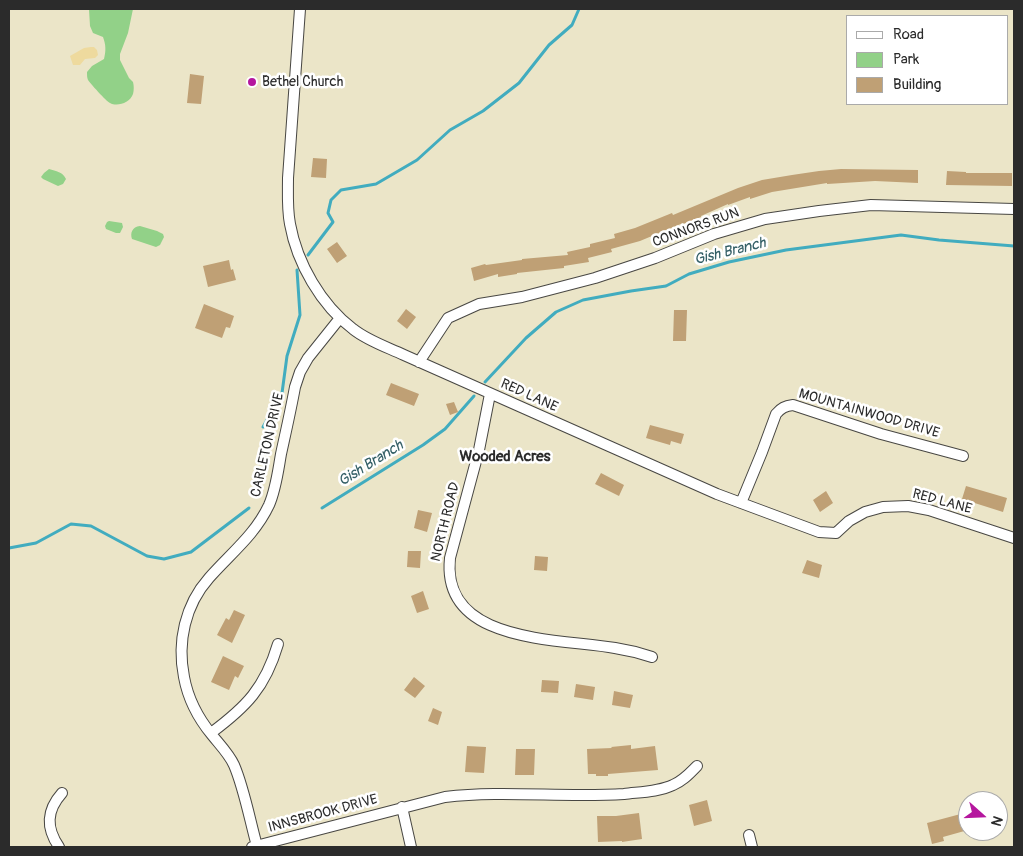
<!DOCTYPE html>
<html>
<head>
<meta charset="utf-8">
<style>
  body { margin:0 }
  #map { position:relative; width:1023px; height:856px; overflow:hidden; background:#ebe5c8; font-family:Pangolin,sans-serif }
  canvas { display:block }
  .frame { position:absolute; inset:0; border:10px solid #2b2b2b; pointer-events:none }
  .legend { position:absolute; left:846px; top:15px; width:162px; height:90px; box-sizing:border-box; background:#fff; border:1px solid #aaa; margin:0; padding:6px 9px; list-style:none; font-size:15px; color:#2b2b2b }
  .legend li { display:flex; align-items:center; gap:10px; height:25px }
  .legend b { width:25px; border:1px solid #aaa }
  .north { position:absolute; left:958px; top:791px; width:50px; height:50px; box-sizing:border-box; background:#fff; border:1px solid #aaa; border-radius:50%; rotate:110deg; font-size:14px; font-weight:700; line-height:20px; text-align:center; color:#2b2b2b }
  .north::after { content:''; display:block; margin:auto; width:18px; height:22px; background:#b5179e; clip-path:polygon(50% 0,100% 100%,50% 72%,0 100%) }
</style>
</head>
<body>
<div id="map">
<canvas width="1023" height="856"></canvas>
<div class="frame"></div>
<ul class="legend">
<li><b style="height:6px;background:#fff"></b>Road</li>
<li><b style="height:14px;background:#92d188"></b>Park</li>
<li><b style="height:14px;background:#bfa075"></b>Building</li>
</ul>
<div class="north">N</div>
</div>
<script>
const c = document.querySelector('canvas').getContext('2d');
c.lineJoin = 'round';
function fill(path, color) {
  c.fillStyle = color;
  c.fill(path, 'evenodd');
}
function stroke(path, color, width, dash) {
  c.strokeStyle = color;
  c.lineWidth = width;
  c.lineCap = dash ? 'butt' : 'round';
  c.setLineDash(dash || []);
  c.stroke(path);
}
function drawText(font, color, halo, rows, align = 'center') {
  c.font = font + ' Pangolin,sans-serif';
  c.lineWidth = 5;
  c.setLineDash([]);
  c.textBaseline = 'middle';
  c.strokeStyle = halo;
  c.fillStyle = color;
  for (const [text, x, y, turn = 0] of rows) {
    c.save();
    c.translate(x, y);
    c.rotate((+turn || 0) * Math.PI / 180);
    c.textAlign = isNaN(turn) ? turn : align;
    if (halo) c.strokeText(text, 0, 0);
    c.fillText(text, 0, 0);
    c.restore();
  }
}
const green = new Path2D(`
  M89 9H133L128 33 120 54V60L129 78 133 82C134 86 134 90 133 94 130 103 117 107 110 103 107 102 89 82 88 80 87 78 87 75 87 72L92 66 104 59C106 51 106 45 103 37L93 33 90 26Z
  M49 169C56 171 63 172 66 179L63 184 58 186 43 179 41 177 44 173Z
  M109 221 122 223 123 227 120 233H116L106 229 105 226 107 222Z
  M140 226 157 231 163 234 164 237 160 245 156 247 132 239C130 233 132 227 140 226Z`);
const sand = new Path2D(`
  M91 47H94L97 50 98 55 95 58 85 59 80 65H73L70 56 84 48Z`);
const stream = new Path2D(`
  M308 255 333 222 328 213 331 200 341 190 376 184 417 160 450 130 483 111 519 83 549 45 572 25 579 9
  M485 382 526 338 556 312 583 300 631 291 666 286 689 274 729 262 786 250 901 235 939 240 1014 246
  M263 427 282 393 287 356 300 315 297 270
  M322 508 423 445 445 429 474 396
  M9 548 36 543 71 524 91 526 147 556 164 559 191 552 249 508`);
const building = new Path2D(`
  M190 74 204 76 201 104 187 103Z
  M313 158 327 159 326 178 311 177Z
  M841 169 918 170V183L875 181 827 184V183L772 192 750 199V197L728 205V204L701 216V217L683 224V223L640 241 611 249 612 252 588 258 589 262 564 266V268L517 273V274L498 277V274L474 281 471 268 485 264 486 265 522 260V259L568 255 567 252 590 247V244L615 238 614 234 635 228 672 213 673 215 738 188 762 180 792 175 819 171Z
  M947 171 966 172V173H1012V186L946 185Z
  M337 242 347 256 337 263 327 249Z
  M229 260 231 270 233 269 236 280 208 287 203 266Z
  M204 304 234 316 230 328 226 327 222 338 195 328Z
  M406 309 416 317 407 329 397 321Z
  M674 310H687L686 341H673Z
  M391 383 419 394 414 406 386 395Z
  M454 402 458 412 450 415 446 404Z
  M650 425 684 434 681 444 671 441 670 445 646 438Z
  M601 473 624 485 619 496 595 484Z
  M966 486 1007 498 1003 512 962 499Z
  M826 491 833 503 820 512 813 500Z
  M418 510 432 513 427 532 414 528Z
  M408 551H421L420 568 407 567Z
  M535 556 548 557 547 571 534 570Z
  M807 560 822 565 819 578 802 573Z
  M423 591 429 609 417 613 411 596Z
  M234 610 245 615 232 643 217 635 226 618 229 620Z
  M223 656 244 666 238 678 235 676 229 690 211 682Z
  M414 677 425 686 415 698 404 690Z
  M542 680 559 681 558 693 541 692Z
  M576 684 595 687 593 700 574 697Z
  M614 691 633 695 630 708 612 705Z
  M433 708 442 712 438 725 428 721Z
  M631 745V749L655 746 658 770 608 774V776H596V774H588L587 749 612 748 611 747Z
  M467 746 486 747 484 773 465 772Z
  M516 749H535L534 775H515Z
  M707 800 712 821 694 826 689 805Z
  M968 812V830L943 837 944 841 932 844 927 823Z
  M639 813 642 839 622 842V841L598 842 597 816H616Z`);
const street = new Path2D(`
  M300 9 288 178C288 193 287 209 290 224 297 263 321 305 353 329 368 341 387 347 404 355L717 494 819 532 836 533 849 521 865 512 883 507 908 506 929 510 1014 538
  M419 362 448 318 479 304 522 297 595 278 655 258 714 234 765 219 819 211 871 205 1014 209
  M490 394 479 450 450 558C441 644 558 638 615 648 628 650 640 653 652 657
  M741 503 762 452 776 414C781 408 785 406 793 405L881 434 963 456
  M211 733C246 707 265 688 278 644
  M402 807 411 847
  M749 835 752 847
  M257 846C250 821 244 788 234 765 229 754 220 745 212 735 198 718 188 699 184 677 177 642 185 605 209 578 230 554 255 535 269 505 276 489 278 471 281 454 286 431 291 409 295 387L300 372 308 358 340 318
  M59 847C46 828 46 811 62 793
  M252 847 445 797C504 790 564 798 624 794 640 792 658 792 673 785 683 781 689 774 697 766`);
const markers = [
  [252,82,5,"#b5179e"]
];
const poiNames = [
  ["Bethel Church",262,82]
];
const streetNames = [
  ["CONNORS RUN",696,228,-20],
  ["RED LANE",529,396,24],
  ["MOUNTAINWOOD DRIVE",869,414,16],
  ["CARLETON DRIVE",268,445,-77],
  ["RED LANE",942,502,15],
  ["NORTH ROAD",446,522,-76],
  ["INNSBROOK DRIVE",323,814,-15]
];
const waterNames = [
  ["Gish Branch",730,252,-14],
  ["Gish Branch",371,464,-32]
];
const neighbourhoodNames = [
  ["Wooded Acres",505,457]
];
fill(green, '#92d188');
fill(sand, '#eeda9e');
stroke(stream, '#41acbf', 3);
fill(building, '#bfa075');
stroke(street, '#484743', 12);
stroke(street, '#fff', 10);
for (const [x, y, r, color] of markers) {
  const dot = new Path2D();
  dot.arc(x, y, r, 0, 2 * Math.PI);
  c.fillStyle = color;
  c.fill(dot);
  stroke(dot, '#fff', 2);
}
drawText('14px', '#2b2b2b', '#fff', poiNames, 'left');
drawText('14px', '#2b2b2b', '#fff', streetNames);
drawText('italic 15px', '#345f66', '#fff', waterNames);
drawText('bold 15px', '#2b2b2b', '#fff', neighbourhoodNames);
</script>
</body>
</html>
